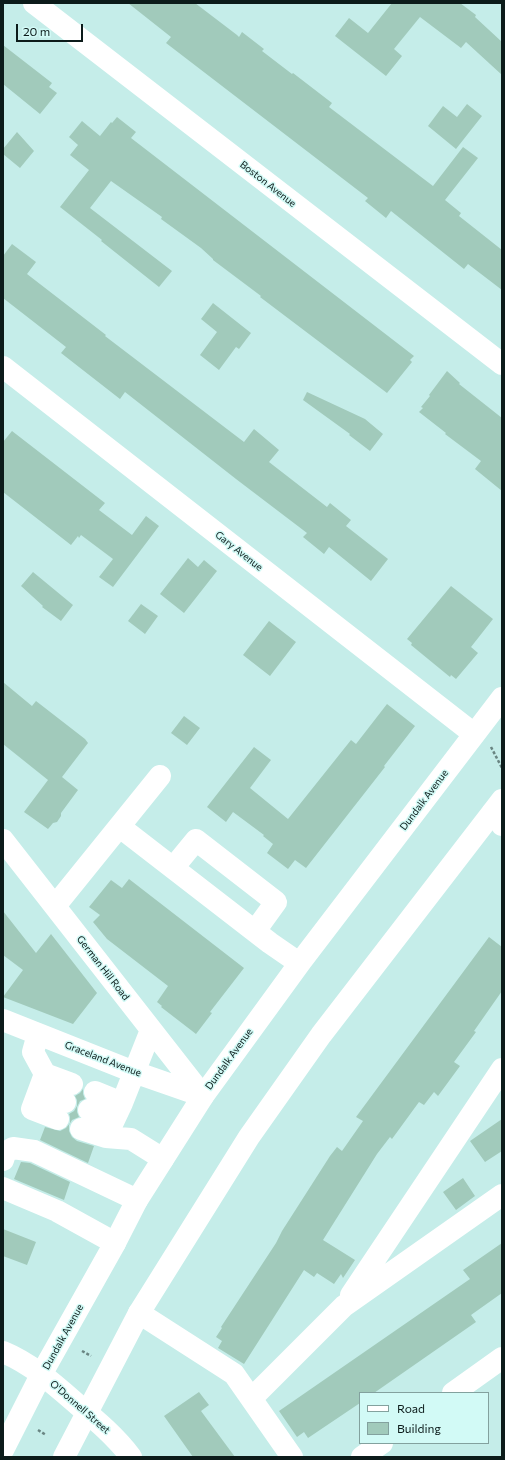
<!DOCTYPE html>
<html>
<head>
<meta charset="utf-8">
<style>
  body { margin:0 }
  #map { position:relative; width:505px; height:1460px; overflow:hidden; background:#c5ede9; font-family:Commissioner,sans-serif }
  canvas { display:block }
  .frame { position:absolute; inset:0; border:4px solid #0c1b1a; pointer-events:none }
  .legend { position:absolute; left:359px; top:1392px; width:130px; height:52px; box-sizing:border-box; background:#d2faf6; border:1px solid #83a19e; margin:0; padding:5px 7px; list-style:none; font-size:12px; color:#0c1b1a }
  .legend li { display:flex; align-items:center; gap:8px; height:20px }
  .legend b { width:20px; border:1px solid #83a19e }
  .scale { position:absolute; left:16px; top:24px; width:67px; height:18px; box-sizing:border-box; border:2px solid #0c1b1a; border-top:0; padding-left:5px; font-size:12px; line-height:14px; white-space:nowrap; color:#0c1b1a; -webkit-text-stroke:3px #d2faf6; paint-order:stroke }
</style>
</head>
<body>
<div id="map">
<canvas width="505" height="1460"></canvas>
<div class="frame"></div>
<ul class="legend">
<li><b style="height:5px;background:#fff"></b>Road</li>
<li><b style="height:11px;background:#a1cabb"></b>Building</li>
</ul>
<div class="scale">20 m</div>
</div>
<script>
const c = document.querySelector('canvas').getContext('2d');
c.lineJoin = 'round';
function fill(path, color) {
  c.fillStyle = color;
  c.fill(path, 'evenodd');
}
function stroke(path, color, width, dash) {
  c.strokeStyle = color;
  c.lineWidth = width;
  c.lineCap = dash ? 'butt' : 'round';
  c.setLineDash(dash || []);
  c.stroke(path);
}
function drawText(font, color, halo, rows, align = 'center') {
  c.font = font + ' Commissioner,sans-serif';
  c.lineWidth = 3;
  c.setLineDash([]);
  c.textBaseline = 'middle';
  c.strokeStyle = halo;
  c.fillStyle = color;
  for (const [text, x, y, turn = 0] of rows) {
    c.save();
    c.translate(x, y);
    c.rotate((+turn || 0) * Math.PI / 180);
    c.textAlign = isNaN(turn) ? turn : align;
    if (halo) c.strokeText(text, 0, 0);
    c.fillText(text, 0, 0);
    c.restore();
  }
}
const building = new Path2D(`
  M128 3H195L237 35 239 37 242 32 264 49 262 51 292 74 293 73 332 103 329 107 433 186 463 147 478 158 445 200 461 213 459 216 502 250V290L468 264 464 269 391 211 386 218 365 201 368 198 166 43 171 37Z
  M392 3H460L476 15 475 17 502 42V75L466 42 461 48 420 17 394 49 402 56 386 76 335 36 349 18 368 33Z
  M3 45 52 83 49 87 57 93 40 114 3 84Z
  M467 104 482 116 456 149 428 126 443 106 457 117Z
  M117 117 136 132 131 138 414 356 410 360 412 362 387 393 260 297 261 296 213 260V259L201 248 161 219 162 217 111 181 90 208 172 271 159 287 101 241 102 240 60 207 89 170 70 155 78 145 69 137 82 121 100 136 111 122 112 123Z
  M17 132 34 151 20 168 3 154V149Z
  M12 244 36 262 27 274 106 335 105 336 244 442 254 429 279 450 269 462 327 507 330 503 351 520 346 526 388 559 371 581 329 547 324 554 303 537 307 533 236 479 125 392 120 399 61 353 66 347 3 298V256Z
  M213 303 251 333 239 349 236 347 219 370 200 355 217 332 201 319Z
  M447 371 460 383 459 384 502 418V491L475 469 481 461 445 434 446 433 419 412 423 408 421 407 430 396 429 395Z
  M307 392 365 419 383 434 370 451 349 435 350 434 303 400Z
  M12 431 105 503 99 510 132 535 146 516 159 526 113 587 99 577 113 559 81 535 79 538 78 536 71 545 3 492V442Z
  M188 558 198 567 204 560 217 571 184 613 160 594Z
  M33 572 73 605 61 621 42 607 43 606 21 586Z
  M451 586 493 619 471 647 478 653 456 679 451 675 450 677 411 645 412 643 407 639Z
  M141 604 158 616 145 634 128 621Z
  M269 621 296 642 270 676 243 655Z
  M3 682 32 706 36 701 85 739 88 743 62 777 78 790 61 813V816L57 822 53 823 48 829 24 812 48 780 3 744Z
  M387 704 415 726 384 766 385 767 306 868 295 860 288 869 267 853 273 844 263 836 264 835 233 812 226 822 207 807 254 747 271 760 250 788 288 819 351 740 356 744Z
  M184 716 200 728 187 745 171 733Z
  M129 879 244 968 210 1012 212 1013 196 1034 161 1007 162 1006 157 1002 168 986 107 939 93 922 100 915 89 907 111 880 122 888Z
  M3 911 36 953 51 934 97 993 73 1024 3 997 23 970 3 955Z
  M489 937 502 947V991L474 1031 476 1032 454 1062 460 1066 438 1096 434 1092 424 1105 419 1102 392 1139 390 1137 377 1154 323 1240 355 1260 343 1278 341 1274 334 1284 317 1273 314 1277 304 1270 244 1364 218 1348 222 1341 216 1337 222 1328 221 1327 276 1243 282 1231 330 1156 337 1147 342 1151 363 1121 356 1117Z
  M83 1089V1094L85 1099 80 1101 77 1107V1112L79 1117 72 1120 69 1125V1131L72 1137 77 1141 94 1146 88 1163 40 1140 45 1127 60 1131 66 1128 70 1123V1117L69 1114 74 1111 77 1106V1100L75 1096 80 1093Z
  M502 1119V1151L485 1162 470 1141Z
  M21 1162 30 1163 70 1182 64 1200 14 1179Z
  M463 1178 475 1196 456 1210 443 1192Z
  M3 1229 36 1242 27 1265 3 1256Z
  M502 1243V1293L471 1315 476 1322 374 1393H360V1403L308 1438 304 1432 297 1437 279 1411 470 1279 463 1270Z
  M199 1392 209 1405 201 1411 235 1457H193L164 1416Z`);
const path = new Path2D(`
  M491 747 502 768
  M82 1351 91 1356
  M38 1430 46 1435`);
const minor = new Path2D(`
  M34 3 502 364
  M3 367 474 734
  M493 812 502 825
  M120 827 270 943 299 963
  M3 840 203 1096
  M173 868 196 840 276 902 255 931
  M55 906 160 776
  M3 1020 134 1072 203 1096
  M38 1034 33 1052 45 1074 72 1084
  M45 1074 32 1109 58 1119
  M95 1092 122 1103 106 1137
  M38 1093 65 1102
  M122 1103 151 1030
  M89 1110 115 1118
  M81 1129 106 1137 131 1139 163 1159
  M3 1160 5 1154 8 1151 13 1148 34 1151 137 1200
  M3 1188 57 1211 115 1243
  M351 1295 502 1069
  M139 1313 234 1374 292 1457
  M3 1352C32 1364 55 1385 78 1405 97 1421 116 1437 131 1457
  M453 1393 502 1358
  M252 1398 344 1306 502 1195
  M362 1457 382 1443`);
const major = new Path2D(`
  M3 1450 42 1373 115 1243 137 1200 203 1096 302 960 502 698
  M64 1457 139 1313 249 1137 321 1035 502 800`);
const streetNames = [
  ["Boston Avenue",268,184,38],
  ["Gary Avenue",239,551,38],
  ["Dundalk Avenue",424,800,-53],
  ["German Hill Road",103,968,52],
  ["Graceland Avenue",103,1059,21],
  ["Dundalk Avenue",229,1059,-54],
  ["Dundalk Avenue",63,1337,-61],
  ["O'Donnell Street",80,1407,41]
];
fill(building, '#a1cabb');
stroke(path, '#698582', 2.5, [3, 2]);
stroke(minor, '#fff', 22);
stroke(major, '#fff', 22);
drawText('10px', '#0c1b1a', '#d2faf6', streetNames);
</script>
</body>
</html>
